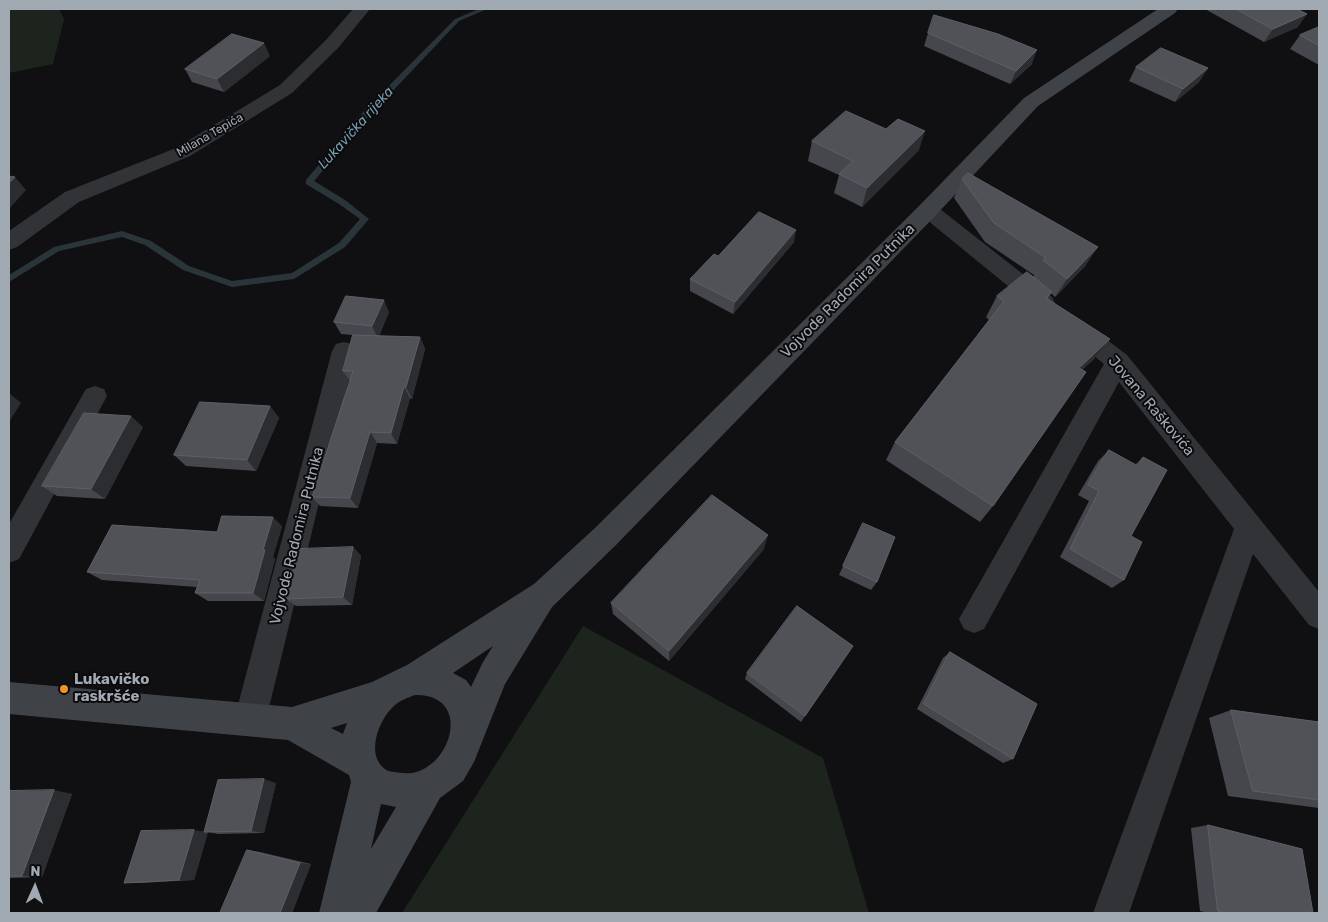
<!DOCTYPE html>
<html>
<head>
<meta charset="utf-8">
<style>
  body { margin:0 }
  #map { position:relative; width:1328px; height:922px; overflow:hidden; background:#101012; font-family:Rubik,sans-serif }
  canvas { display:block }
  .frame { position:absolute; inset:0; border:10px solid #a1a9b2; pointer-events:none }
  .north { position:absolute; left:10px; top:862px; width:50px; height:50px; -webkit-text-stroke:4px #0b0b0d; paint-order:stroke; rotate:2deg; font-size:14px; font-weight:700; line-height:20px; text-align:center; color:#a1a9b2 }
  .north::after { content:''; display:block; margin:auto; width:18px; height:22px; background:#a1a9b2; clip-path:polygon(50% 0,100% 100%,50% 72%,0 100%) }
</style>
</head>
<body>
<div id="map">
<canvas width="1328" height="922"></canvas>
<div class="frame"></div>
<div class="north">N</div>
</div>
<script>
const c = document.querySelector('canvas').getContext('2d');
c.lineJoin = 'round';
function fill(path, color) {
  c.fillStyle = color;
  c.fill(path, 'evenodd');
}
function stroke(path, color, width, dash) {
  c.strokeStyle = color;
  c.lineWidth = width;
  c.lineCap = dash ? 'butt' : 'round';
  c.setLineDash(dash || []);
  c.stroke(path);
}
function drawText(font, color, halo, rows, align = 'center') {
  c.font = font + ' Rubik,sans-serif';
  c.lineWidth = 4;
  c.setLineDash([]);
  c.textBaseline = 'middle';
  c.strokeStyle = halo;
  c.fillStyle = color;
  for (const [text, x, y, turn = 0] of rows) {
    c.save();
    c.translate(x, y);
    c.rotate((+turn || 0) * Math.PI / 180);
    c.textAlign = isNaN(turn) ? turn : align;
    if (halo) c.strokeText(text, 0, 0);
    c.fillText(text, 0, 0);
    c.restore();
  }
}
const green = new Path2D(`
  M9 9H59L64 19 53 64 9 73Z
  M583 626 823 758 869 913H402Z`);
const stream = new Path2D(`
  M479 9H487L459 21 369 116 314 181 345 200 369 219 345 247 294 279 232 287 183 270 145 245 122 237 59 251 9 282V275L54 247 122 231 151 241 189 266 232 281 292 273 339 243 360 219 339 204 306 184V180L363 112 455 19Z`);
const street = new Path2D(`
  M353 9H370L338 48 292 93 190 156 79 202 17 247 9 250V231L65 192 176 148 280 85 326 40Z
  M928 203 935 205 1052 297 1055 303 1052 309 1044 312 1036 309 921 215 918 210 921 205Z
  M1074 318 1082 321 1127 355 1319 592V629L1309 625 1253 554 1129 913H1093L1234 529 1119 382 984 629 974 633 964 629 959 619 1104 364 1066 333 1062 327 1066 321Z
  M344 342 352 344 356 351 266 720 261 731 250 736 239 731 234 720 332 351 336 344Z
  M95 386 104 389 107 396 19 559 9 563V524L86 389Z`);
const secondary = new Path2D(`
  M1158 9H1178L1175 13 1038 106 936 215 616 545 552 607 505 684 474 762 463 781 440 798 376 913H319L351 782 349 775 288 740 9 714V682L292 707 372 682 407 665 534 584 596 527 920 205 1024 98ZM493 646 483 662 471 687 466 680 453 673ZM415 695C472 694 453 766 412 773 404 774 396 772 388 771 364 758 378 720 394 706 400 700 407 698 415 695ZM347 723 343 734 331 728ZM381 804 396 807 371 849Z`);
const wall = new Path2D(`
  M1205 9H1297L1298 27 1264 42Z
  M1319 27V65L1290 49 1300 35Z
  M928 33 1032 64 1010 84 924 46Z
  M270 56 224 92 192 82 185 69Z
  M1136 67 1208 68 1199 82 1175 102 1129 81Z
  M812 141 919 150 862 207 834 193 839 175 808 161Z
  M962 179 1086 265 1055 297 1051 293 1048 299 1094 359 1082 370 993 506 980 522 886 460 895 442 989 320 986 317 997 296 1033 277 1034 275 985 242 954 198Z
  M794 242 733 314 690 291V279L718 256Z
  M389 312 379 336 420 337 425 349 412 399 410 398 397 444 377 443 358 508 320 506 312 497 350 381 343 371 353 335 341 334 334 322Z
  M270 406 279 418 256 471 186 466 174 455Z
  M143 427 105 499 57 496 42 486Z
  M1109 450 1135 465 1143 457 1124 580 1112 588 1060 557 1089 501 1078 495 1098 461Z
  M863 523 877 582 871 590 839 575Z
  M282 526 273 557 275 559 264 601H208L195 593 197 587 102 580 87 572 217 532Z
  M353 547 361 556 352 605 296 606 286 599Z
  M764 549 669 661 613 614 611 603Z
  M950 652 1013 759 1003 763 917 709 943 658Z
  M747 673 805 716 801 722 745 679Z
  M1231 710 1319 722V808L1228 796 1209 718Z
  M276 783 264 833 218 834 208 832 194 880 141 883H124L204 832Z
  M9 791 72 794 42 877 9 878Z
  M1208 825 1313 913H1209L1200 911 1191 828Z
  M247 850 260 852 311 864 292 913H220Z`);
const shadedWall = new Path2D(`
  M1307 14 1298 27 1264 42 1273 29Z
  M264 43 270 56 224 92 217 79Z
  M1037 50 1032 64 1010 84 1016 71Z
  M1208 68 1199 82 1175 102 1183 89Z
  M925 131 919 150 862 207 867 188Z
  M15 177 26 190 9 209V183Z
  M796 230 794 242 733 314 735 302Z
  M1098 247 1086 265 1055 297 1067 279Z
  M384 300 389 312 378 338 372 326Z
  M420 337 425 349 412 399 406 387Z
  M1110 339 1094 359 1063 388 1079 368Z
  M404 387 410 398 397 444 391 433Z
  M9 393 21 403 9 422Z
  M270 406 279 418 256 471 247 460Z
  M131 416 143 427 105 499 91 489Z
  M370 432 377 443 358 508 350 498Z
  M273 517 282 526 273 557 275 559 264 601 253 593 263 550Z
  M768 535 764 549 669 661V651Z
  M353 547 361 556 352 605 343 597Z
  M264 779 276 783 264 833 251 831Z
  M54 790 72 794 42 877 22 876Z
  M194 830 208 832 194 880H179Z
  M300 863 311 864 292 913H280Z`);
const building = new Path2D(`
  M1236 9H1297L1307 14 1273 29Z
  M934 15 998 34 1037 50 1016 71 928 33Z
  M1319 27V46L1300 35Z
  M232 34 264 43 217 79 185 69Z
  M1161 48 1208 68 1183 89 1136 67Z
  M846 111 886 129 898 119 925 131 867 188 839 174 853 161 812 141Z
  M968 173 1098 247 1067 279 1043 260 1046 258 994 223 962 179Z
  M9 176 15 177 9 183Z
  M759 212 796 230 735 302 690 279 714 254 718 256Z
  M1027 272 1052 292 1046 298 1110 339 1079 368 1086 372 993 506 895 442 1004 301 997 296Z
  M346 296 384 300 372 326 334 322Z
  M353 335 420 337 406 387H404L391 433 370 432 350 498 312 497 353 371H343Z
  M200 402 270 406 247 460 174 455Z
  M84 413 131 416 91 489 42 486Z
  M1109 450 1138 466 1143 457 1167 470 1131 536 1142 542 1124 580 1070 549 1099 491 1088 485Z
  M712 495 768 535 669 651 611 603Z
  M222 516 273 517 263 550H265L253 593H195L200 580 87 572 112 525 217 532Z
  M863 523 895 537 877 582 843 566Z
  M353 547 343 597 286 599 298 549Z
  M797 606 853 646 805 716 747 673Z
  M950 652 1037 704 1013 759 924 704Z
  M1231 710 1319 722V800L1253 791Z
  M264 779 251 831 204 832 218 780Z
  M54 790 22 876H9V791Z
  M1208 825 1302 849 1313 913H1226L1218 911Z
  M194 830 179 880 124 883 141 831Z
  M247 850 300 863 280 913H220Z`);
const markers = [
  [64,689,5,"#f19129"]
];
const farStreetnames = [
  ["Milana Tepića",210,135,-30]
];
const farWaternames = [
  ["Lukavička rijeka",356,128,-48]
];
const streetNames = [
  ["Vojvode Radomira Putnika",848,291,-45],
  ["Jovana Raškovića",1151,406,50],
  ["Vojvode Radomira Putnika",297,536,-76]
];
const poiNames = [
  ["Lukavičko",74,680],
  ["raskršće",74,697]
];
fill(green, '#1d241d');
fill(stream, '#2a353a');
fill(street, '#313337');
fill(secondary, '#3f4247');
fill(wall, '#46474d');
fill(shadedWall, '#2c2d31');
fill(building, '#505258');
stroke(building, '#5c6066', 1);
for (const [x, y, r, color] of markers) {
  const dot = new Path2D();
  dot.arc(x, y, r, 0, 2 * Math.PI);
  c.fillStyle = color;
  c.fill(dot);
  stroke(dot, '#0b0b0d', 2);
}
drawText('12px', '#a1a9b2', '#0b0b0d', farStreetnames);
drawText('italic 14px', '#789dae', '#0b0b0d', farWaternames);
drawText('15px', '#a1a9b2', '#0b0b0d', streetNames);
drawText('bold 15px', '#a1a9b2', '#0b0b0d', poiNames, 'left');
</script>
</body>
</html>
